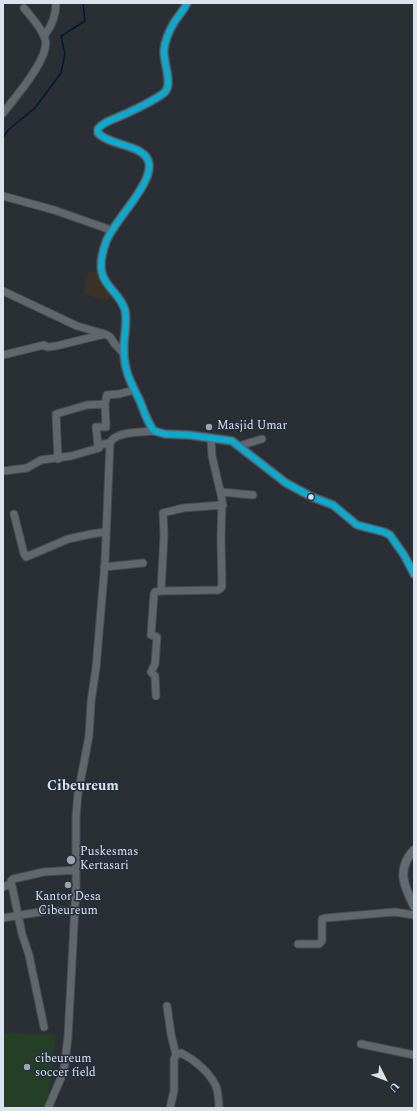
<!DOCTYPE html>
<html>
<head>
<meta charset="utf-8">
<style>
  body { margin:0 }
  #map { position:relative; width:417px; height:1111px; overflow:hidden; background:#2a2f36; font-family:Spectral,serif }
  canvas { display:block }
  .frame { position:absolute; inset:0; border:4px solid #dbe2ec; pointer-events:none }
  .north { position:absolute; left:365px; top:1059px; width:40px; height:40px; -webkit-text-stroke:3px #242e3c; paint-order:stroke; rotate:132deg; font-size:11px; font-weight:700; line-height:16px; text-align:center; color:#dbe2ec }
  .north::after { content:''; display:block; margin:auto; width:14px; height:18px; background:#dbe2ec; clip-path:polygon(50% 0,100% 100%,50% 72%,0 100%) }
</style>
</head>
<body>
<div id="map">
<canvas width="417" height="1111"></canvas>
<div class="frame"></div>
<div class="north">U</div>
</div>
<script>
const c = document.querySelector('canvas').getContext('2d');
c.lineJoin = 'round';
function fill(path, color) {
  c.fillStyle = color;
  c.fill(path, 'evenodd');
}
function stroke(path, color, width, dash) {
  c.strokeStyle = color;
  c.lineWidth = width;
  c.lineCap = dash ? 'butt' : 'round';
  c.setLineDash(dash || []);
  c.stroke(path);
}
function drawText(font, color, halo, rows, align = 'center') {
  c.font = font + ' Spectral,serif';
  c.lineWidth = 3;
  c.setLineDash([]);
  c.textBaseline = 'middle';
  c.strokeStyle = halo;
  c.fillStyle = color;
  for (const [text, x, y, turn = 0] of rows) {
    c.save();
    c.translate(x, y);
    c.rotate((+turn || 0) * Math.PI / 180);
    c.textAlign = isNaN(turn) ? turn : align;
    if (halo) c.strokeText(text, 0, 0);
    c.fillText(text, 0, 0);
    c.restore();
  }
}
const commercial = new Path2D(`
  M88 271 99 273 116 298H109L108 300 100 299 83 293Z`);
const green = new Path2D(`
  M3 1033 56 1034 48 1101 43 1108 3 1107Z`);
const stream = new Path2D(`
  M3 138 8 130 35 108 61 73 65 54 61 36 85 21 83 3`);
const minor = new Path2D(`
  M44 36C52 26 56 16 56 3
  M3 113C14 99 51 57 45 39 42 28 31 17 24 8
  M3 196 54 210 111 230
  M3 291 77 326 105 334 110 337 114 343 124 354
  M3 355 44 345 47 347 56 346 105 334
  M105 404 107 395 119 394 134 390
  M211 438 212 456 222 499 221 538 222 586 221 588 218 590 161 591 164 535 163 513 183 508 223 505
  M239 446 262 439
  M58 459 56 414 87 405 105 404 106 427H96L98 445
  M3 471 27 468 41 460 71 456 99 448 98 445 110 443
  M221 492 253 495
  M14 514 24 554 26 557 68 539 91 534 106 532
  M104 567 143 563
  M156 696 155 676 151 672 155 664 157 637 151 635 154 594 155 592 161 591
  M3 887 11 884
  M3 918 46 911H75
  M298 944H319L322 941V919L326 918 395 912 414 915
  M167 1006 171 1034 176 1055
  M44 1027 29 955 22 934 11 881 13 879 44 872 76 870
  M361 1044 414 1055
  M48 1108 61 1078 64 1069 68 1037 76 887V816L78 794 89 736 91 702 96 668 105 562 110 443C115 431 143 432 154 431
  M170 1108 174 1091V1059L176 1055 181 1053C195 1060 212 1074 217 1089 218 1095 219 1102 219 1108`);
const major = new Path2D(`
  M187 3C184 10 179 15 175 21 170 29 165 40 164 50 163 62 173 83 165 92 156 100 128 113 116 118 109 121 102 123 98 129V133C110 146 141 144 148 160 157 181 113 221 106 242 102 253 98 269 105 280 111 291 121 297 125 310 128 324 123 338 124 352 124 371 132 385 140 401 144 411 147 422 154 431L165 434 189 435 232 441 286 483 312 497 333 505 357 525 384 532 390 535 404 555 414 574
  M414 850C396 869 404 886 414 906`);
const bus1 = new Path2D(`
  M187 3C184 10 179 15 175 21 170 29 165 40 164 50 163 62 173 83 165 92 156 100 128 113 116 118 109 121 102 123 98 129V133C110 146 141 144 148 160 157 181 113 221 106 242 102 253 98 269 105 280 111 291 121 297 125 310 128 324 123 338 124 352 124 371 132 385 140 401 144 411 147 422 154 431L165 434 189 435 232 441 286 483 312 497 333 505 357 525 384 532 390 535 404 555 414 574`);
const markers = [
  [209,427,4,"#9da3ac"],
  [311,497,3.5,"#dbe2ec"],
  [71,860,5,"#9da3ac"],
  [68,885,4,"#9da3ac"],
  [27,1067,4,"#9da3ac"]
];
const poiNames = [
  ["Masjid Umar",217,427],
  ["Puskesmas",80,853],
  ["Kertasari",80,867],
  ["Kantor Desa",68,898,"center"],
  ["Cibeureum",68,912,"center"],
  ["cibeureum",35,1060],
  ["soccer field",35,1074]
];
const quarterNames = [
  ["Cibeureum",83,787]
];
fill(commercial, '#3a3226');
fill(green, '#243f26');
stroke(stream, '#05182e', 1.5);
stroke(minor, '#484c53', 9);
stroke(major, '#484c53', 10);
stroke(minor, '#62676d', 7);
stroke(major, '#616b72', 8);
stroke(bus1, '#06acd0', 6);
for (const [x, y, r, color] of markers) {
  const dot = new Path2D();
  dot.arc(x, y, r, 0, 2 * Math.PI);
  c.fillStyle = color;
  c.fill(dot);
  stroke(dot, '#242e3c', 1.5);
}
drawText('12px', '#dbe2ec', '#242e3c', poiNames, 'left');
drawText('bold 14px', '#dbe2ec', '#242e3c', quarterNames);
</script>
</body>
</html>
